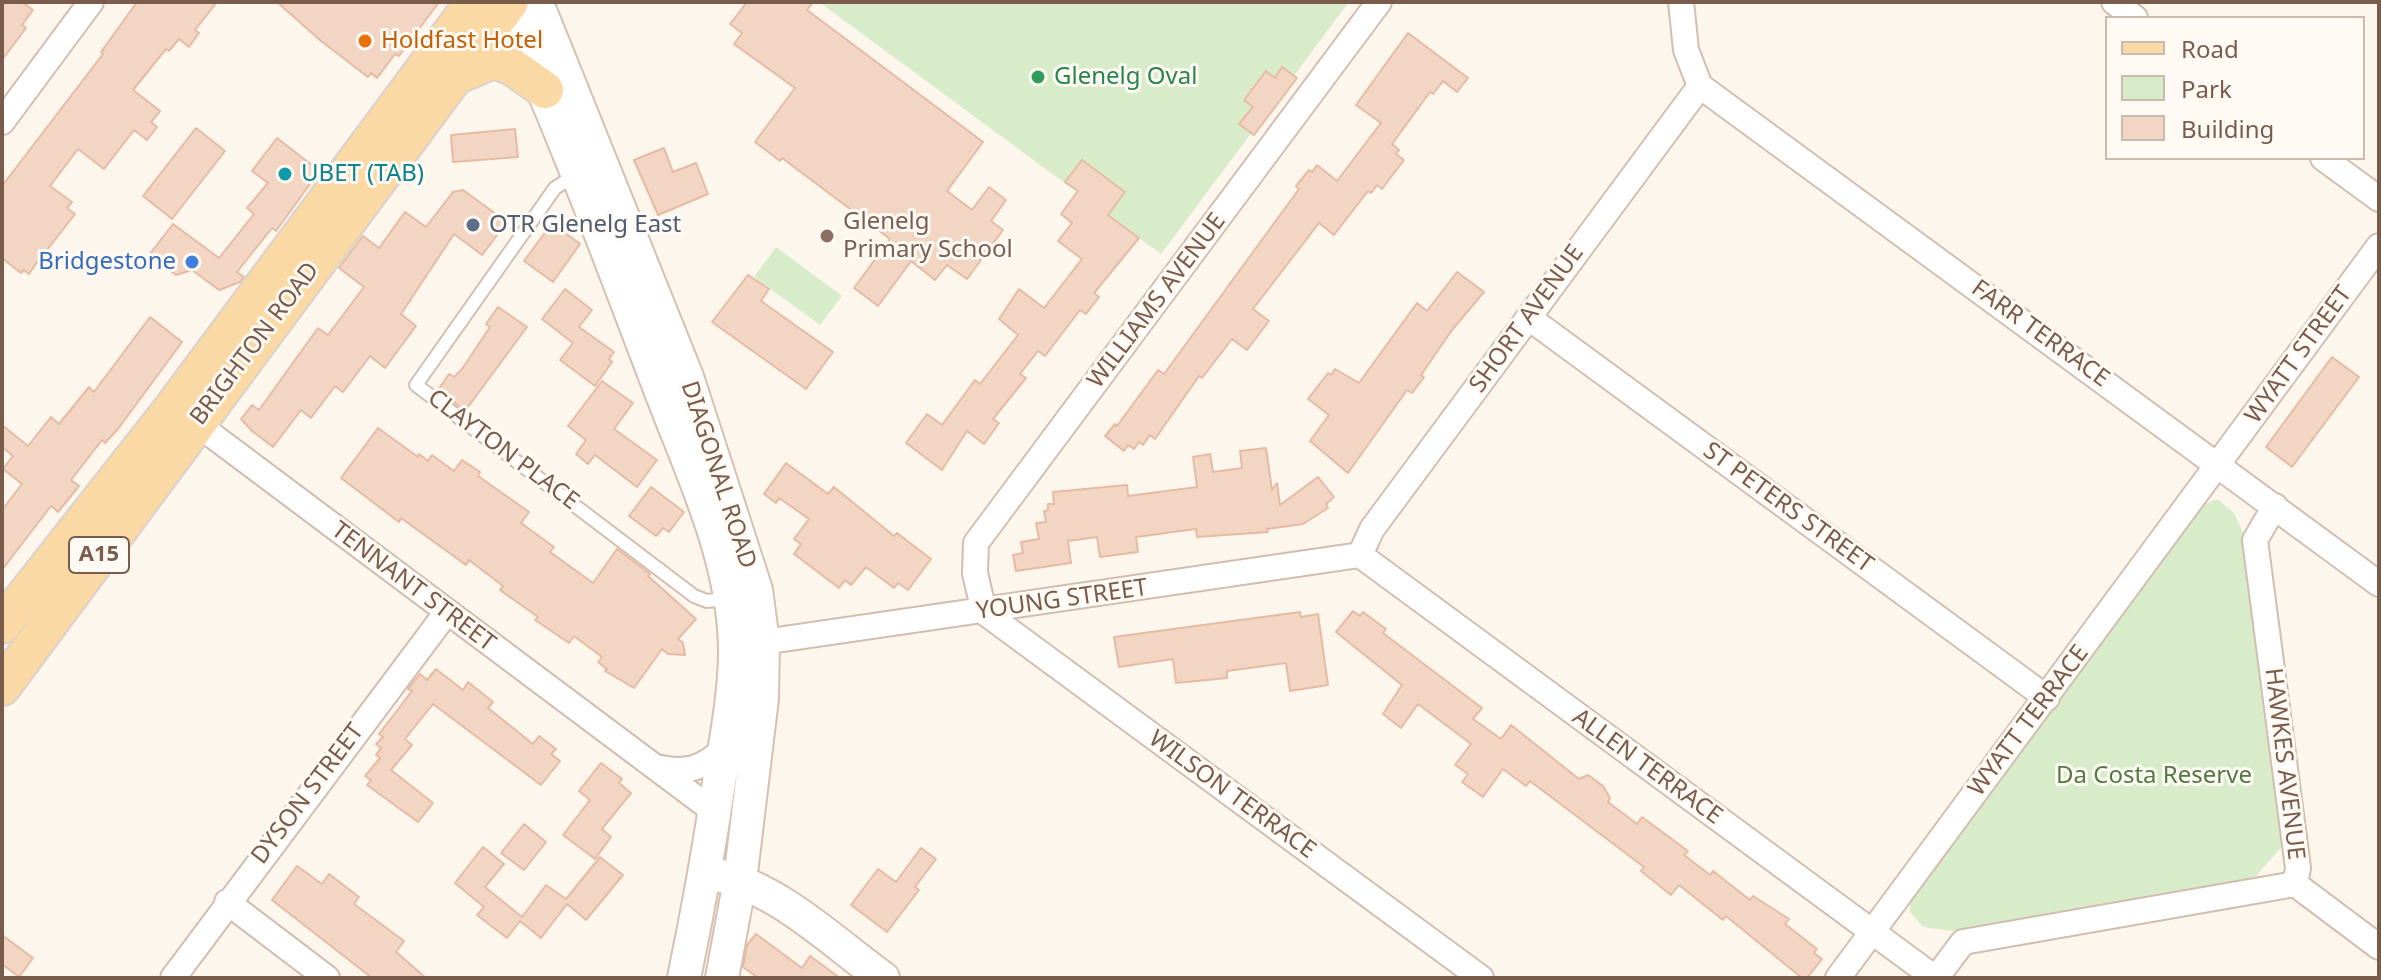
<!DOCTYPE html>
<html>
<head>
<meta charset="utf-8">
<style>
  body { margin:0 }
  #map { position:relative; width:2381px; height:980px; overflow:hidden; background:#fdf6ec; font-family:"Noto Sans",sans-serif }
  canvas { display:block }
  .frame { position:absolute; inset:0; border:4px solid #7a5c4d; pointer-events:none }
  .legend { position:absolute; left:2105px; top:16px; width:260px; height:144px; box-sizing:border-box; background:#fffaf3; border:2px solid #cabbb1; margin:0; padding:10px 14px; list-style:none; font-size:24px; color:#7a5c4d }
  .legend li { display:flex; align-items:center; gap:16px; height:40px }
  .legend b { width:40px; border:2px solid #cabbb1 }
</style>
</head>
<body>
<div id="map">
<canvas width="2381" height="980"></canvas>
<div class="frame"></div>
<ul class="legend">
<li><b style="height:10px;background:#fbd9a5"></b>Road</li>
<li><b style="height:22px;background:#d8ecc9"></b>Park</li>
<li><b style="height:22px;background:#f3d5c3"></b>Building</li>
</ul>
</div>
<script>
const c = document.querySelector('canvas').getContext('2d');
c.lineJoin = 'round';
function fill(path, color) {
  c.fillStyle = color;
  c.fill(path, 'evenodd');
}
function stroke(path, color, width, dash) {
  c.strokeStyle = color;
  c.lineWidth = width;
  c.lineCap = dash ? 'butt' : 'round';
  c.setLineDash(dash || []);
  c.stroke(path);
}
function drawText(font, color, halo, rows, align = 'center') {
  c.font = font + ' "Noto Sans",sans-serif';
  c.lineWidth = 6;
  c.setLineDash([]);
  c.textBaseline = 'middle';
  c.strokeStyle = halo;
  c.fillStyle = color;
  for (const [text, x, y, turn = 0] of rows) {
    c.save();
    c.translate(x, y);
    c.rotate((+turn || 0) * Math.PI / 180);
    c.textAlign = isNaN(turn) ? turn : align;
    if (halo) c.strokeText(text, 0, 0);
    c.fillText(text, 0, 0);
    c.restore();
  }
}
const green = new Path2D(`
  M819 2H1349L1161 254Z
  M776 247 842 296 820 325 754 277Z
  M2214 500H2219L2234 513 2244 535 2286 842 2248 885 1960 932 1923 927 1910 912V900L2201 506Z`);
const building = new Path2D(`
  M2 2H22L33 10 22 25 26 28 2 60Z
  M137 2H217L195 30 199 33 189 47 179 39 169 51 166 49 133 90 160 111 151 122 157 127 147 140 134 130 104 169 78 149 50 186 72 202 67 208 75 214 47 250 53 255 44 267 37 262 29 274 24 270 21 273 2 258V186L103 54 101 52Z
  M277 2H439L399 56 395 54 377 78 371 73 368 77 321 41Z
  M747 2H813L807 10 983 142 947 191 972 210 989 187 1006 200 991 221 1003 230 967 279 947 265 935 280 911 261 878 306 854 288 890 239 782 158 780 161 755 142 795 88 734 44 742 33 730 24Z
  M1408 33 1468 78 1457 92 1443 81 1433 94 1430 92 1392 144 1399 150 1396 154 1404 160 1382 189 1377 185 1371 193 1368 191 1334 235 1319 223 1253 309 1269 321 1247 350 1232 339 1202 378 1199 376 1155 439 1150 435 1143 445 1139 442 1134 449 1128 445 1124 451 1105 436 1115 424 1117 426 1158 370 1164 374 1299 189 1296 186 1309 170 1312 172 1317 165 1337 181 1381 123 1356 105Z
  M1282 67 1297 78 1254 135 1239 124 1253 107 1244 100 1266 71 1275 78Z
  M196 128 225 151 172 219 143 196Z
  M515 129 518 157 453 162 451 135Z
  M277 138 313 166 315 177 276 231 272 228 237 272 244 277 240 282 219 290 192 270 176 275 149 255 173 224 219 258 254 214 247 208 268 183 252 171Z
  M664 148 673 172 696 163 708 194 658 215 634 160Z
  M1082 160 1125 192 1108 215 1139 238 1094 293 1099 297 1086 314 1080 310 1045 356 1038 351 1020 374 1026 378 993 419 999 423 984 444 967 431 942 470 906 443 927 414 942 425 975 380 980 384 1018 335 999 319 1019 289 1044 308 1082 259 1058 241 1072 223 1061 214 1078 191 1065 182Z
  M463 190 507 222 482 255 454 234 401 314 416 326 385 368 370 356 343 392 335 386 311 418 301 410 273 447 252 431 241 419 252 405 259 410 318 328 328 335 364 287 339 268 363 236 379 248 405 212 426 227 453 192Z
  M552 223 580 244 553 282 524 261Z
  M1457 272 1484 292 1452 330 1421 375 1424 377 1412 393 1407 390 1348 473 1310 441 1329 415 1308 399 1328 373 1331 375 1335 369 1359 383 1417 303 1427 311Z
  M748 275 769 289 761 301 833 352 806 389 712 322Z
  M565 289 592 310 579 327 614 352 609 359 612 362 595 386 560 360 573 343 542 319Z
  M498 307 527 327 465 411 438 390 449 374 454 377 462 369 490 327 486 324Z
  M150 317 182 342 118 429 105 443 102 440 71 480 79 486 58 512 51 506 2 570V510L22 484 3 469 13 456 2 447V425L28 446 51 417 59 424 89 387 94 392Z
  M2332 357 2359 377 2292 467 2266 447Z
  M602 381 633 403 614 429 657 460 637 487 595 455 588 464 576 454 586 440 568 426Z
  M378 428 418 457 419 454 428 461 432 455 454 471 462 460 480 472 478 476 529 512 521 523 554 547 550 552 593 583 617 549 650 574 648 576 696 619 678 639 683 643 685 655 668 654 662 649 634 688 605 671 607 669 598 662 602 657 574 636 569 643 535 620 538 617 500 590 503 586 469 560 466 565 401 518 399 522 341 478Z
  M1266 448 1272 490 1277 483 1280 505 1318 477 1334 497 1326 504 1328 508 1303 524 1267 529 1268 532 1197 537 1196 529 1136 537 1138 552 1100 557 1097 537 1068 541 1071 563 1016 571 1013 555 1023 553 1021 542 1039 539 1036 523 1046 522 1044 511 1048 510V504H1054L1053 492 1127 485 1128 496 1197 487 1193 457 1210 454 1213 472 1242 468 1240 451Z
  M786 463 828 494 834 487 894 536 897 533 931 559 908 590 898 583 894 588 866 567 851 585 845 580 839 588 794 554 801 544 794 539 809 519 779 498 776 503 764 494Z
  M651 487 684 512 669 532 663 528 656 536 629 516Z
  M1353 611 1360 616 1363 612 1386 629 1383 633 1482 708 1473 719 1501 739 1511 725 1579 779 1588 775 1603 786 1610 798 1608 802 1637 824 1642 817 1688 851 1684 855 1710 875 1713 871 1750 900 1753 896 1789 919 1785 924 1817 949 1814 953 1822 959 1807 978H1802L1726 916 1723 920 1679 885 1671 895 1641 871 1644 867 1530 781 1526 786 1503 769 1483 797 1462 782 1468 774 1455 765 1471 744 1418 704 1401 728 1383 714 1402 685 1336 632Z
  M1300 612 1301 617 1318 614 1328 685 1290 691 1286 663 1227 671V678L1176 683 1173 659 1119 667 1114 637Z
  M436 669 463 690 468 682 493 702 488 708 533 744 539 736 556 749 551 754 560 761 541 785 433 704 405 739 412 745 391 770 433 803 418 822 367 785 371 780 365 776 380 758 376 755 381 748 376 744 383 737 379 734 412 691 408 689 420 674 427 680Z
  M601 763 622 779 619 783 631 793 602 829 611 837 595 859 563 835 590 800 579 791Z
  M524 824 546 842 524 870 501 853Z
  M483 847 504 864 485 887 522 917 546 885 566 899 600 857 623 875 586 920 567 904 541 938 520 921 507 938 477 915 484 907 455 883Z
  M921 848 936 859 915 887 919 890 887 932 851 905 878 869 896 882Z
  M297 866 322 884 329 874 359 897 354 904 404 941 396 952 426 978H372L272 900Z
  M756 934 802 968 810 956 840 978H758L743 967 747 945Z
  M2 935 33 958 19 977 2 964Z`);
const lane = new Path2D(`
  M577 174 555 188 416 385 694 596 707 601 727 599`);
const street = new Path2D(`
  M1379 2 976 543 975 573 984 612 1481 978
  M1681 2 1686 50 1700 86 2379 584
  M2114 2 2135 18
  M2 122 91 2
  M2323 158 2379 199
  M1529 318 2047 698
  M185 415 715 812
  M1360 555 1935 978
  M1360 555 1372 529 1700 86
  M763 642 1360 555
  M656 767C686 774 703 769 725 748
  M2295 884 2379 947
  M227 902 327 978
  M173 978 447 612
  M1838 978 2379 246
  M1936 978 1963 942 2295 884 2298 868 2255 540 2275 506`);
const secondary = new Path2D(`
  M504 2C562 127 609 256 658 384 690 469 734 557 735 649 735 692 727 734 720 776 710 843 698 911 684 978
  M527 2 541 13 687 377 756 590 763 642 762 698 740 881 722 978
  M721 876C781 891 833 942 883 978`);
const primary = new Path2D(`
  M456 76 493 60 511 66 545 90
  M2 625 174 406 474 2
  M2 687 510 2`);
const markers = [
  [365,41,8,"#e8710a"],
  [1038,77,8,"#2e9e5b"],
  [285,174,8,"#0f9aa8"],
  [473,225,8,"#5c6f8a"],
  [827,236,8,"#8d6e63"],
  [192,262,8,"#3f7fe0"]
];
const shields = [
  [99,555,60]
];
const shieldNames = [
  ["A15",99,555]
];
const foodNames = [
  ["Holdfast Hotel",381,41]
];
const leisureNames = [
  ["Glenelg Oval",1054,77]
];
const cultureNames = [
  ["UBET (TAB)",301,174]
];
const educationNames = [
  ["Glenelg",843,222],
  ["Primary School",843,250]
];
const serviceNames = [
  ["OTR Glenelg East",489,225]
];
const shopNames = [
  ["Bridgestone",176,262]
];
const streetNames = [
  ["WILLIAMS AVENUE",1157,301,-53],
  ["SHORT AVENUE",1527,319,-54],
  ["FARR TERRACE",2040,334,36],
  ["BRIGHTON ROAD",255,344,-53],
  ["WYATT STREET",2299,355,-54],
  ["CLAYTON PLACE",503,450,37],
  ["DIAGONAL ROAD",718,475,72],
  ["ST PETERS STREET",1788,508,36],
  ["TENNANT STREET",413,587,37],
  ["YOUNG STREET",1062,600,-8],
  ["WYATT TERRACE",2029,721,-53],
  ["HAWKES AVENUE",2284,764,83],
  ["ALLEN TERRACE",1647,767,36],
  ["DYSON STREET",308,794,-53],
  ["WILSON TERRACE",1232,795,36]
];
const parkNames = [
  ["Da Costa Reserve",2154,776]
];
fill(green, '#d8ecc9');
fill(building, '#f3d5c3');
stroke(building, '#e6bba3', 2);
stroke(lane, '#d1beb0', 16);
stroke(street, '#d1beb0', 28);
stroke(secondary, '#d6c0b0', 36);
stroke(primary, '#dad1cd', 40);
stroke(lane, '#fff', 12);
stroke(street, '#fff', 24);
stroke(secondary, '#fff', 32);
stroke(primary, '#fbd9a5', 36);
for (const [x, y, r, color] of markers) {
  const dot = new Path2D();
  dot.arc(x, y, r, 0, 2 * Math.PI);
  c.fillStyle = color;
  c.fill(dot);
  stroke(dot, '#fffaf3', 3);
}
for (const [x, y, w] of shields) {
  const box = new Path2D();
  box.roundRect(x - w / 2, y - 18, w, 36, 6);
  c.fillStyle = '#fffaf3';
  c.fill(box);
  stroke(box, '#7a5c4d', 2);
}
drawText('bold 22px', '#7a5c4d', null, shieldNames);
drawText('24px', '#c56008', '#fffaf3', foodNames, 'left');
drawText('24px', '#27864d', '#fffaf3', leisureNames, 'left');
drawText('24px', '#0d838f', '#fffaf3', cultureNames, 'left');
drawText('24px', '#785e54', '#fffaf3', educationNames, 'left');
drawText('24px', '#4e5e75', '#fffaf3', serviceNames, 'left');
drawText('24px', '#366cbe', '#fffaf3', shopNames, 'right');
drawText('24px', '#7a5c4d', '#fffaf3', streetNames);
drawText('24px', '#537a41', '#fffaf3', parkNames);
</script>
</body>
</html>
